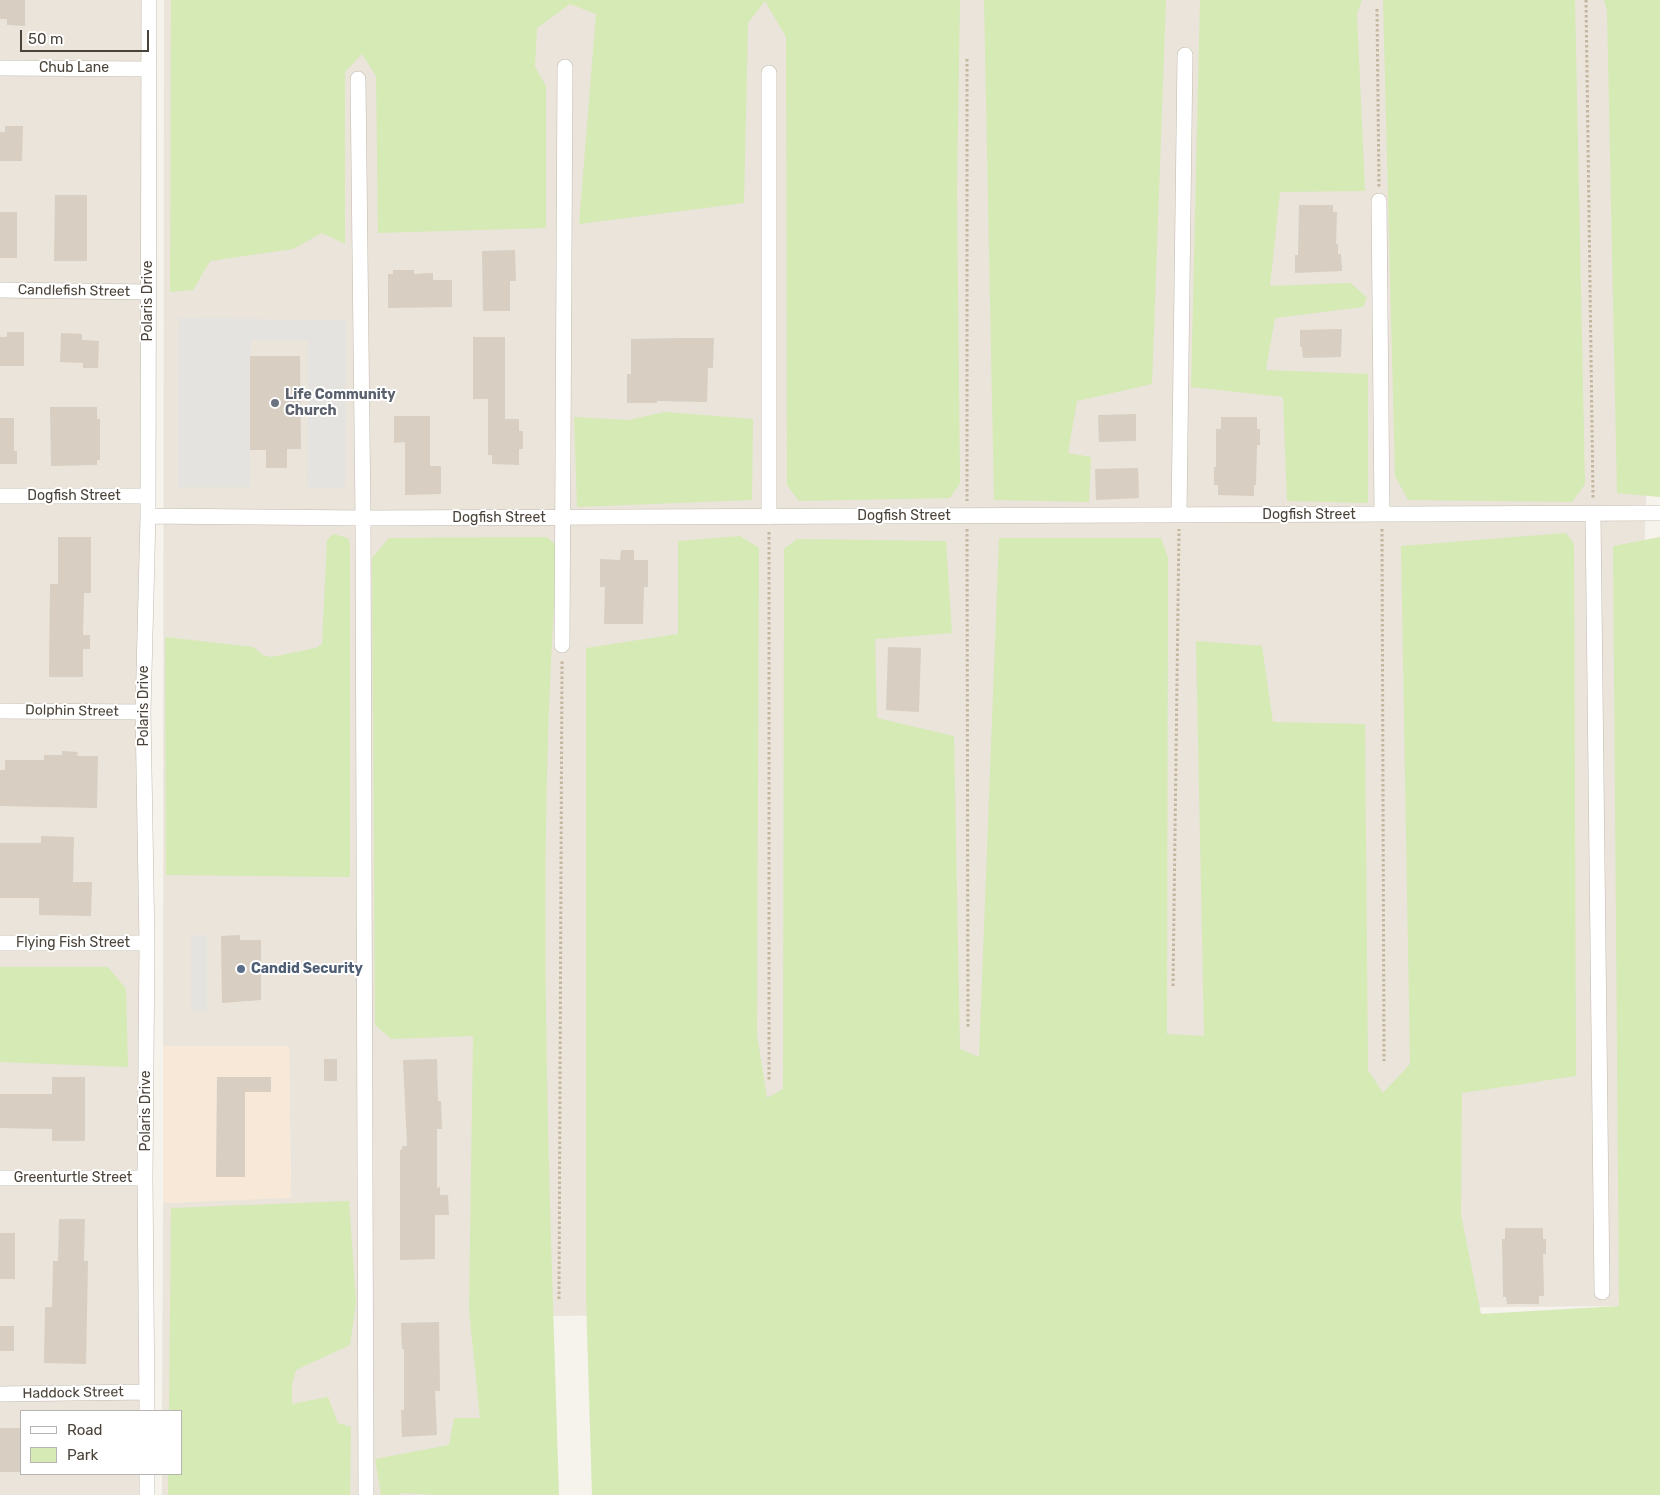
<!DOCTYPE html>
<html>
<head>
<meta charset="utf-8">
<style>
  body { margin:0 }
  #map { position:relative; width:1660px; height:1495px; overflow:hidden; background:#f6f2ec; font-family:Rubik,sans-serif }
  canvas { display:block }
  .legend { position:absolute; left:20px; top:1410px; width:162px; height:65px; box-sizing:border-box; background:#fff; border:1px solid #b7b4b0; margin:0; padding:6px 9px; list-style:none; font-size:15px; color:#4b4339 }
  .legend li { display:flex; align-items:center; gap:10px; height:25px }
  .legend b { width:25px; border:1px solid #b7b4b0 }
  .scale { position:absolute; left:20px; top:30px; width:129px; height:22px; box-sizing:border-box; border:2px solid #4b4339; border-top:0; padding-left:6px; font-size:15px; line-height:18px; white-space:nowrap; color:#4b4339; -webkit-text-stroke:4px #fff; paint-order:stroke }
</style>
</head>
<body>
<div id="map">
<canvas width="1660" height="1495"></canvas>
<ul class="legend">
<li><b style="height:6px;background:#fff"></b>Road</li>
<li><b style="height:14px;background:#d5eab5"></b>Park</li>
</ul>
<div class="scale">50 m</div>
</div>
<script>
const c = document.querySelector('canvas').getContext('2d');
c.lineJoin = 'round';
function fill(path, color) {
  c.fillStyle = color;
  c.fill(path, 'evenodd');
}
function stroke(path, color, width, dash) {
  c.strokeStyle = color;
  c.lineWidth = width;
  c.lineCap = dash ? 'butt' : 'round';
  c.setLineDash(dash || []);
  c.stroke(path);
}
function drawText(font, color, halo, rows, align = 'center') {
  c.font = font + ' Rubik,sans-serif';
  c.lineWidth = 4;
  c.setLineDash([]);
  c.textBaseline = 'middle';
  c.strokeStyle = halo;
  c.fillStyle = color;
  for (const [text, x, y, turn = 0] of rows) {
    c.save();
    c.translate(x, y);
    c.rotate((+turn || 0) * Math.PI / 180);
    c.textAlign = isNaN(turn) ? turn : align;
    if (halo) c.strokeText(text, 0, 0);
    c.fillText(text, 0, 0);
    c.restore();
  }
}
const residential = new Path2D(`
  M0 0H149L147 1411H21V1474H147V1495H0Z
  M164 0H1660V83L1619 1306 540 1316V1495H162V1474H181V1411H162L163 1203 291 1197 289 1046H163Z`);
const commercial = new Path2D(`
  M163 1046H289L291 1198 163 1203Z`);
const green = new Path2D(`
  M171 0H960L957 188 960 483 950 498 799 501 787 485 786 37 765 1 748 23 744 203 579 224 596 14 570 4 537 28 535 67 546 86V228L378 233 376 76 362 54 345 72V244L322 233 293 249 210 261 193 290 170 292Z
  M984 0H1166L1152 384 1077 401 1068 453 1091 457 1089 502 994 500Z
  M1200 0H1362L1357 14 1365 191 1280 192 1270 286 1351 283 1367 298 1363 307 1275 318 1266 370 1368 374V503L1287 501 1283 397 1191 387Z
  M1383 0H1575L1585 484 1572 502 1408 500 1395 476Z
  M1604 0H1660V497L1617 493 1607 11Z
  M665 412 753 419 752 500 577 507 574 417 628 420Z
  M1566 533 1574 544 1576 1076 1462 1093 1461 1215 1481 1314 1619 1306 1613 546 1660 537V1495H592L586 1296V648L678 634V541L740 536 759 548 757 1035 767 1098 783 1089 784 549 797 539 946 541 952 633 875 639 877 718 954 736 960 1049 979 1057 999 538H1161L1168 558 1167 1034 1204 1036 1196 641 1262 646 1273 722 1365 724 1368 1070 1383 1093 1410 1064 1401 546Z
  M333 534 348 538 350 545V877L166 875 165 637 253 647 263 655 271 657 316 648 322 644 327 540Z
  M547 537 558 547C534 863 550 1179 559 1495H438L403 1493 399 1495H381L375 1459 449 1445 454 1418H480L469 1310 473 1036 391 1039 375 1025 372 558 389 538Z
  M0 967H108L126 989 128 1067 0 1062Z
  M349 1201 356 1302 350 1345 296 1370 292 1384V1404L328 1397 338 1423 351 1427 350 1495H168V1474H181V1411H169L171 1208Z`);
const parking = new Path2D(`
  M179 318 346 320 345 488H307L308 341 251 340 250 487H178Z
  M191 935H207V1011H191Z`);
const building = new Path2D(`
  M0 0H25V26L7 25V19H0Z
  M5 126H23L22 161H0V132H5Z
  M55 195H87V261H54Z
  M1299 205H1333V212H1337L1336 244H1338V254H1341L1342 271 1295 273V255H1298Z
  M0 212H17V258H0Z
  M515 250 516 281H510V311H483L482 251Z
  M393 270H414V274L433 273V280H452V307L388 308V274H393Z
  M1342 329 1341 357 1303 358 1302 347H1300V330Z
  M7 332H24V366H0V337H7Z
  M61 333 82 334V340L99 341 98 368H83V363L60 362Z
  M473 337H505V419H519V431H523V449H519V465L492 464V455H488V399H473Z
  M680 338H714L713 368H708L707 402 657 401V403H627V374H631V339Z
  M250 356H300L301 449H287V468H266V450H250Z
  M50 407H97V419H100V460H97V465L51 466Z
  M1136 414V441L1099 442 1098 415Z
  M394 416H430V466H441V494L405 495V442L394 443Z
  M1221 417H1257V429H1260V445H1257L1256 485H1254V496L1218 495V485H1214V467H1216V429H1221Z
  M0 418H14V451H17V464H0Z
  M1138 468 1139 498 1096 500 1095 469Z
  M58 537H91V593H84L83 635H90V649H83V677H49L50 584H58Z
  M621 550H634V560H648V587H644L643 624H604L605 587H600V559L620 560Z
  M888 647 921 648 919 712 886 710Z
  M62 751 78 752 77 756H98L97 808 0 806V770H5V760H44V755H62Z
  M41 836 74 837 73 882H92L91 916 39 915V898H0V843H41Z
  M240 935V940H261V1000L222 1003 221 936Z
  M324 1059H337V1081H324Z
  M437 1059 438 1101H441L442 1129H437V1188L440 1187V1195H448L449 1215H435V1259L400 1260V1150H402V1146H407L403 1060Z
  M52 1077H85V1141H52V1129L0 1128V1094H52Z
  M217 1077H271V1092H245V1177H216Z
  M59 1219H85L84 1261H88L86 1364 44 1363 45 1307H52L53 1261H58Z
  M1505 1228H1543V1239H1546V1254H1543L1544 1296H1539V1304H1507L1506 1297H1503L1502 1239H1505Z
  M0 1233H15V1279H0Z
  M439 1322 440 1391H435L437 1435 402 1437 401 1410H404V1349H402L401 1323Z
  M0 1326H14V1351H0Z
  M0 1428H21V1472H0Z`);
const path = new Path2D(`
  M1586 0 1593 498
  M1377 9 1379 188
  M967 59V501
  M967 529 968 1029
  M1382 529 1384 1061
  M769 532V1081
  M1173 986 1179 529
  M559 1299 562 660`);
const street = new Path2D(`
  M0 68 148 69
  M769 73V517
  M358 79 363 518 366 1495
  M1379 201 1382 514
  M0 290 148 292
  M0 496H148
  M1593 514 1602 1292
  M1179 515 1185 55
  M148 516 363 518 1660 513
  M562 645 565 67
  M0 711 143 712
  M0 943H147
  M0 1178H145
  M0 1394 147 1392
  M147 1411 145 1178 147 943 143 712 148 516 149 0
  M147 1474V1495`);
const markers = [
  [275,403,5,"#6b7280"],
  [241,969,5,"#5c6f8a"]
];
const streetNames = [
  ["Chub Lane",74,68],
  ["Candlefish Street",74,291,1],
  ["Polaris Drive",148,301,-90],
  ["Dogfish Street",74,496],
  ["Dogfish Street",1309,515],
  ["Dogfish Street",904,516],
  ["Dogfish Street",499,518],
  ["Polaris Drive",144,706,-90],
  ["Dolphin Street",72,711,1],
  ["Flying Fish Street",73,943],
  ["Polaris Drive",146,1111,-90],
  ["Greenturtle Street",73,1178],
  ["Haddock Street",73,1393,-1]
];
const worshipNames = [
  ["Life Community",285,395],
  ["Church",285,411]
];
const serviceNames = [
  ["Candid Security",251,969]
];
fill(residential, '#eae4da');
fill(commercial, '#f7e8d8');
fill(green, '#d5eab5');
fill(parking, '#e5e3e0');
fill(building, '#d8cec1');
stroke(street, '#c2baae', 16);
stroke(path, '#c4b59f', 3, [2.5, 2.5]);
stroke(street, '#fff', 15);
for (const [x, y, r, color] of markers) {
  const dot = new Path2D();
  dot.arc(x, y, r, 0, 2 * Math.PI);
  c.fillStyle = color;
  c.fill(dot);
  stroke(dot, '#fff', 2);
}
drawText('14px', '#4b4339', '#fff', streetNames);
drawText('bold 14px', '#5b616d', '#fff', worshipNames, 'left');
drawText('bold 14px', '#4e5e75', '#fff', serviceNames, 'left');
</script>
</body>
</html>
